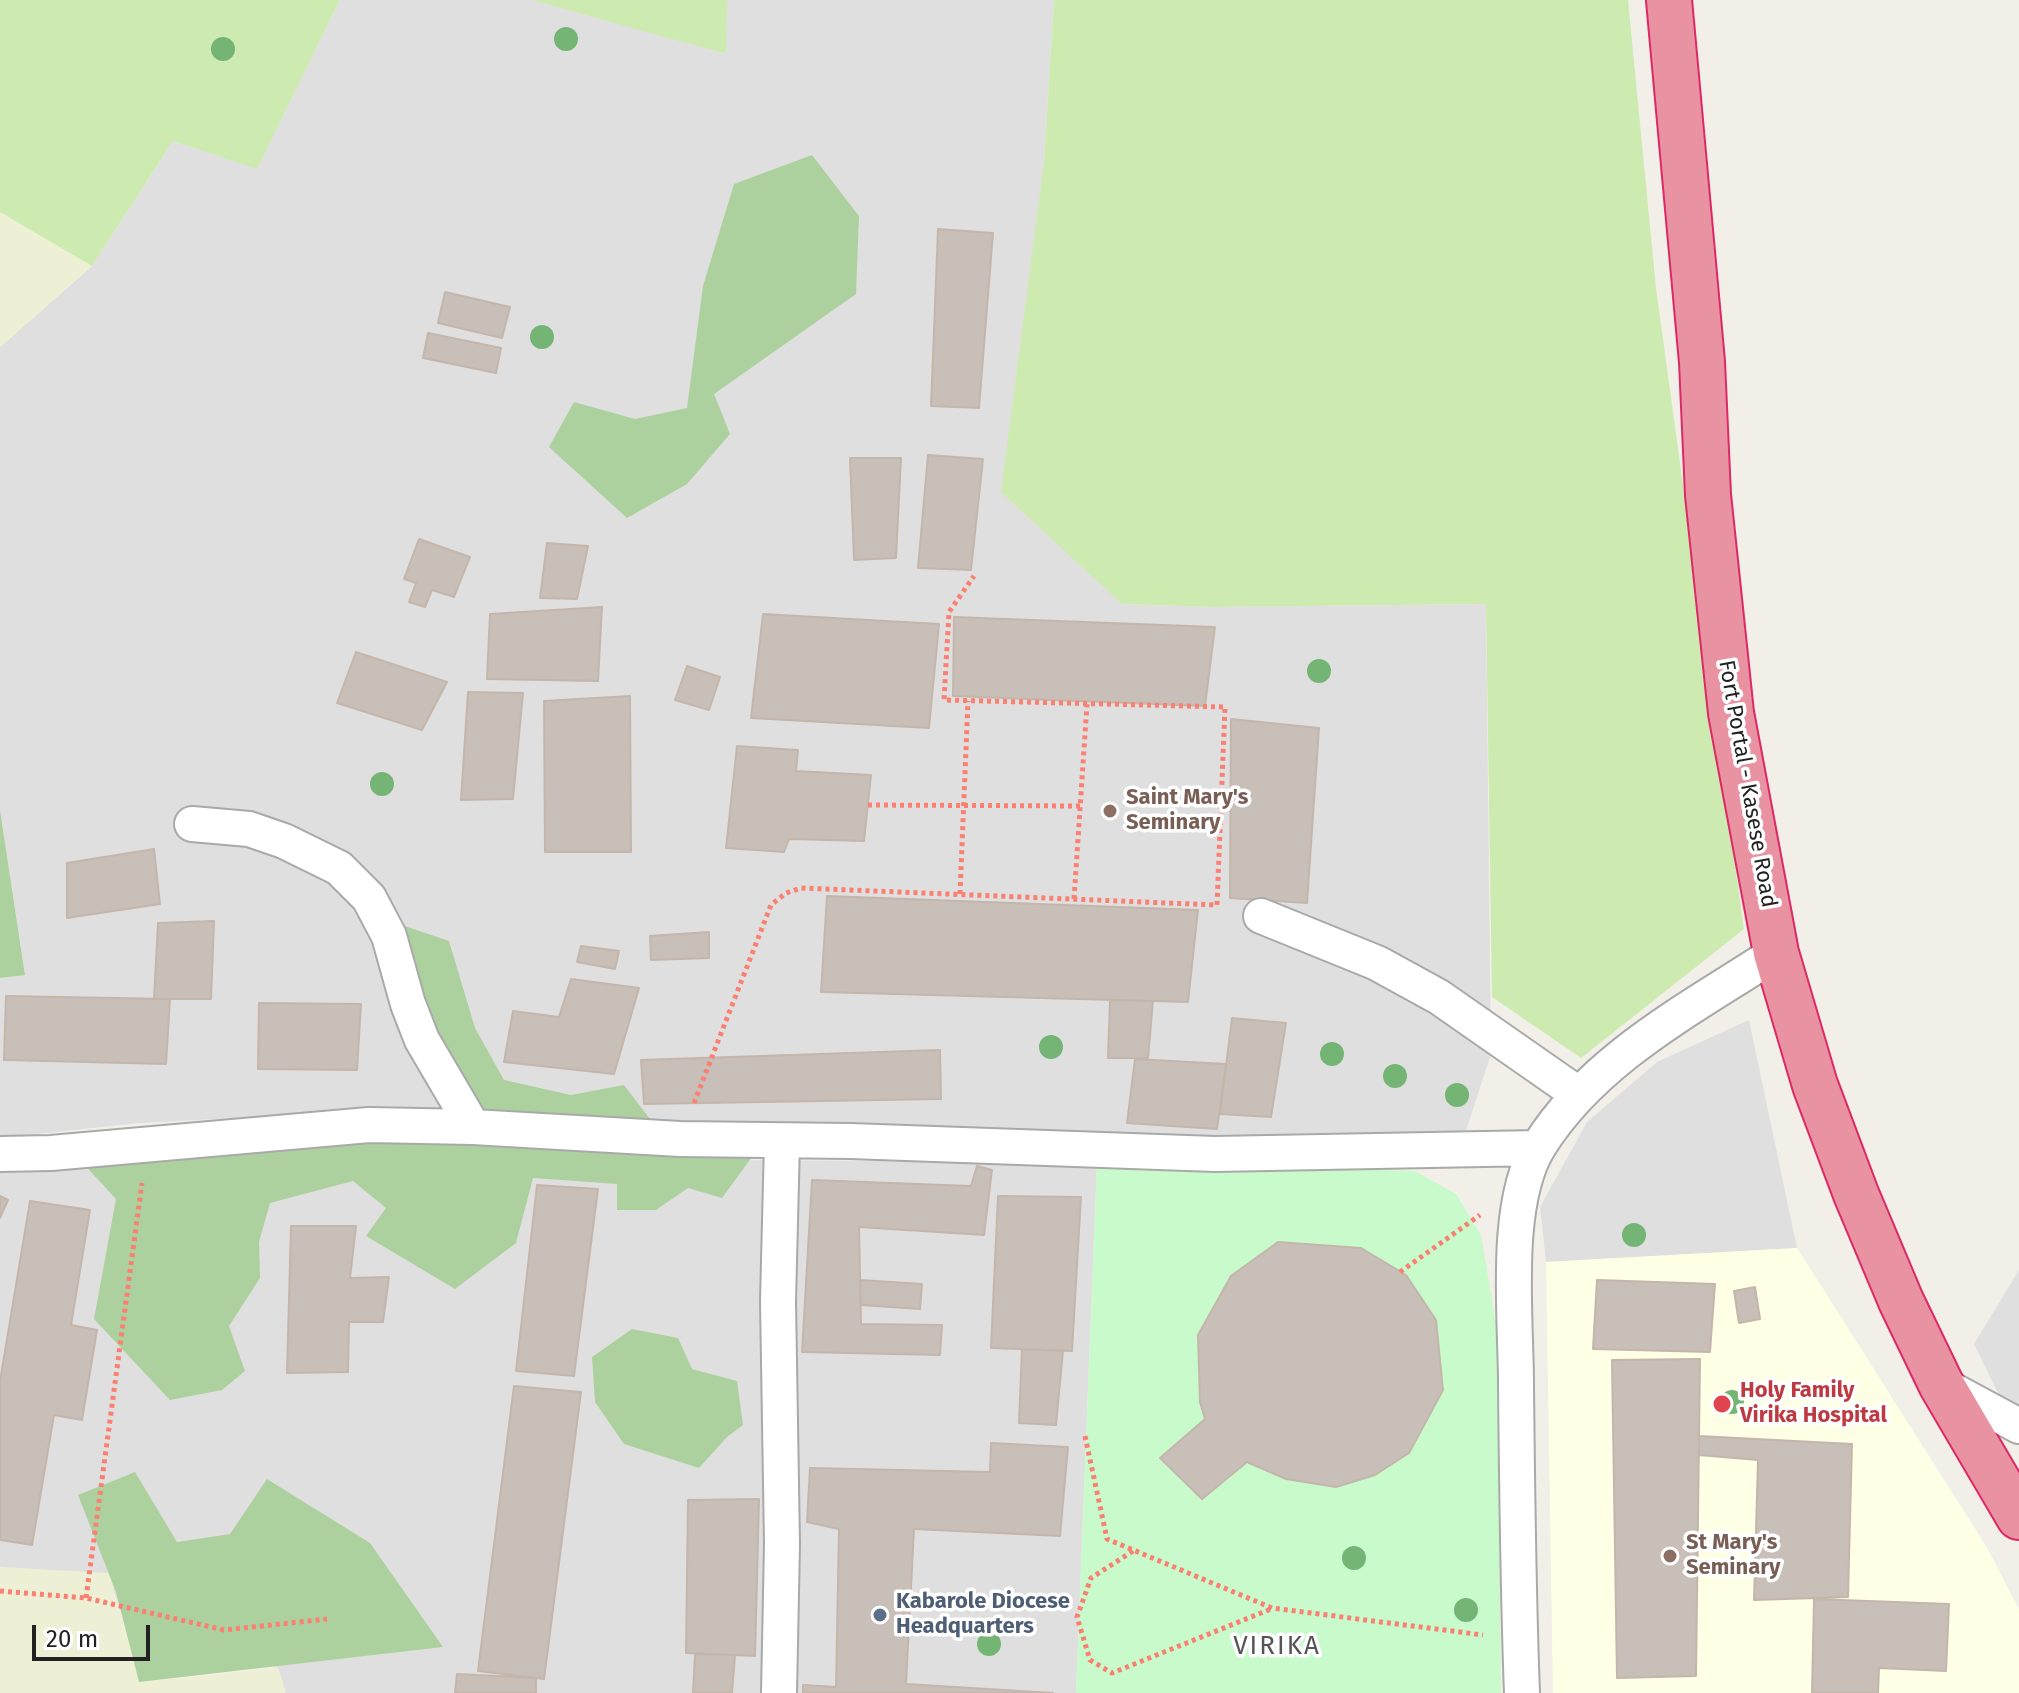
<!DOCTYPE html>
<html>
<head>
<meta charset="utf-8">
<style>
  body { margin:0 }
  #map { position:relative; width:2019px; height:1693px; overflow:hidden; background:#f2efe9; font-family:"Fira Sans",sans-serif }
  canvas { display:block }
  .scale { position:absolute; left:32px; top:1625px; width:118px; height:36px; box-sizing:border-box; border:4px solid #222; border-top:0; padding-left:10px; font-size:24px; line-height:28px; white-space:nowrap; color:#222; -webkit-text-stroke:6px #fff; paint-order:stroke }
</style>
</head>
<body>
<div id="map">
<canvas width="2019" height="1693"></canvas>
<div class="scale">20 m</div>
</div>
<script>
const c = document.querySelector('canvas').getContext('2d');
c.lineJoin = 'round';
function fill(path, color) {
  c.fillStyle = color;
  c.fill(path, 'evenodd');
}
function stroke(path, color, width, dash) {
  c.strokeStyle = color;
  c.lineWidth = width;
  c.lineCap = dash ? 'butt' : 'round';
  c.setLineDash(dash || []);
  c.stroke(path);
}
function drawText(font, color, halo, rows, align = 'center') {
  c.font = font + ' "Fira Sans",sans-serif';
  c.lineWidth = 7;
  c.setLineDash([]);
  c.textBaseline = 'middle';
  c.strokeStyle = halo;
  c.fillStyle = color;
  for (const [text, x, y, turn = 0] of rows) {
    c.save();
    c.translate(x, y);
    c.rotate((+turn || 0) * Math.PI / 180);
    c.textAlign = isNaN(turn) ? turn : align;
    if (halo) c.strokeText(text, 0, 0);
    c.fillText(text, 0, 0);
    c.restore();
  }
}
const residential = new Path2D(`
  M340 0H555L725 54 727 0H1054L1044 162 1122 604 1212 607 1486 604 1491 1054 1465 1134 1156 1137 653 1123 384 1110 140 1123 0 1138V978L25 974 0 810V347L92 266 173 141 257 168Z
  M1749 1020 1797 1248 1546 1262 1540 1207 1587 1122 1657 1062Z
  M127 1157 1097 1162 1076 1693H285L278 1668 0 1567V1161Z
  M2019 1270V1436L1974 1344Z`);
const education = new Path2D(`
  M1797 1248 1986 1546 2019 1609V1693H1553L1546 1262Z`);
const farmland = new Path2D(`
  M0 212 92 266 0 347Z
  M0 1567 109 1573 140 1682 278 1668 286 1693H0Z`);
const grass = new Path2D(`
  M0 0H340L257 169 173 141 92 266 0 212Z
  M532 0H727L726 54Z
  M1054 0H1628L1656 288 1744 929 1581 1058 1492 997 1486 604 1212 607 1122 604 1001 492 1044 162Z`);
const forest = new Path2D(`
  M812 155 859 216 856 294 714 394 730 434 687 484 627 518 549 447 574 402 635 419 687 408 703 286 734 184Z
  M0 810 25 975 0 978Z
  M396 923 449 941 475 1028 504 1080 571 1095 624 1085 653 1123 482 1117 438 1048Z
  M376 1136 757 1150 722 1198 688 1188 656 1210H617V1184L533 1178 516 1243 455 1289 366 1236 386 1208 353 1181 270 1203 259 1242 260 1278 229 1326 245 1371 222 1390 170 1400 94 1319 116 1199 80 1160Z
  M632 1329 678 1338 692 1369 737 1381 743 1425 727 1437 699 1468 624 1444 595 1402 592 1357Z
  M135 1472 177 1542 230 1534 267 1479 370 1543 443 1647 139 1682 116 1592 78 1495Z`);
const park = new Path2D(`
  M1097 1162 1415 1171 1456 1194 1481 1235 1497 1329 1501 1693H1076Z`);
const building = new Path2D(`
  M938 229 993 233 979 408 931 406Z
  M445 292 510 307 502 338 438 323Z
  M428 333 501 348 496 373 423 358Z
  M928 455 983 459 971 570 918 568Z
  M850 458H901L896 558 854 560Z
  M419 539 470 557 454 597 432 590 425 607 409 602 416 583 404 579Z
  M547 543 588 546 577 599 540 598Z
  M602 607 598 681 487 679 490 614Z
  M763 614 939 624 929 728 751 718Z
  M954 617 1215 627 1205 706 953 696Z
  M356 652 447 682 422 730 337 703Z
  M687 666 720 677 709 710 675 700Z
  M468 692 523 693 513 799 461 800Z
  M630 696 631 852H545L544 701Z
  M1231 719 1319 728 1307 903 1230 898Z
  M737 746 798 750 796 771 871 775 864 841 789 839 784 852 726 848Z
  M154 849 160 904 67 918V863Z
  M827 896 1198 910 1188 1002 821 992Z
  M214 921 211 999H154L158 923Z
  M709 932V958L651 960 650 936Z
  M581 946 619 951 615 969 577 962Z
  M571 979 639 988 614 1074 504 1062 513 1011 559 1017Z
  M6 996 170 999 166 1064 4 1060Z
  M1110 1000 1153 1001 1148 1058H1108Z
  M259 1003 361 1004 357 1070 258 1069Z
  M1232 1018 1286 1023 1271 1117 1220 1114Z
  M940 1050 941 1099 644 1104 641 1060Z
  M1135 1059 1226 1064 1217 1129 1127 1123Z
  M977 1166 992 1170 984 1235 859 1227 861 1324 942 1325 940 1355 802 1352 812 1180 971 1186Z
  M537 1185 598 1189 574 1376 516 1371Z
  M0 1196 8 1200 0 1218Z
  M998 1196 1081 1197 1072 1351 991 1348Z
  M30 1201 90 1210 71 1325 97 1330 82 1420 54 1415 32 1545 0 1540V1381Z
  M291 1226H356L350 1278 389 1277 383 1322H349L348 1372 287 1373Z
  M1278 1242 1361 1248 1406 1275 1436 1320 1443 1390 1409 1453 1375 1475 1336 1487 1286 1479 1247 1462 1202 1499 1160 1458 1205 1419 1200 1402 1198 1335 1231 1276Z
  M860 1280 922 1284 920 1309 861 1305Z
  M1597 1280 1715 1284 1710 1352 1593 1349Z
  M1755 1287 1760 1319 1739 1323 1734 1291Z
  M1022 1349 1063 1351 1056 1425 1019 1423Z
  M1700 1359 1696 1676 1617 1678 1612 1360Z
  M514 1386 581 1392 544 1679 478 1671Z
  M1699 1436 1852 1444 1848 1597 1754 1600 1758 1460 1699 1455Z
  M991 1443 1068 1447 1060 1536 914 1529 906 1684 1053 1693H803V1685L836 1687 839 1529 807 1522 810 1468 990 1472Z
  M759 1499 755 1656 686 1653 688 1500Z
  M1814 1599 1949 1604 1946 1671 1879 1668 1878 1693H1812Z
  M695 1654 735 1655 732 1693H693Z
  M457 1674 536 1678V1693H455Z`);
const path = new Path2D(`
  M868 805 1080 806
  M960 894 968 701
  M1074 899 1087 704
  M694 1103 771 905 786 893 801 888 1217 905 1225 707 944 700 949 612 974 576
  M1400 1272 1480 1215
  M1085 1436 1107 1539 1272 1608 1483 1635
  M1133 1551 1091 1578 1077 1617 1090 1660 1112 1673 1271 1609
  M0 1591 86 1598 224 1630 327 1619
  M86 1598 142 1183`);
const street = new Path2D(`
  M192 824 249 829 284 841 339 868 369 898 389 936 408 1004 422 1040 473 1127
  M1261 916 1377 963 1439 997 1578 1094
  M0 1154 51 1153 369 1125 473 1127 680 1139 850 1141 1215 1154 1538 1148
  M1941 1384 2019 1426
  M779 1693 782 1544 778 1301 782 1142
  M1522 1693C1518 1590 1517 1487 1516 1384 1516 1317 1503 1204 1539 1146 1594 1058 1692 1008 1776 953`);
const highway = new Path2D(`
  M1669 0 1702 362 1708 495 1731 713 1776 953 1815 1085 1856 1194 1901 1301 1941 1384 2019 1517`);
const trees = [
  [566,39],
  [223,49],
  [542,337],
  [1319,671],
  [382,784],
  [1051,1047],
  [1332,1054],
  [1395,1076],
  [1457,1095],
  [1634,1235],
  [1732,1402],
  [1354,1558],
  [1466,1610],
  [989,1644]
];
const markers = [
  [1110,811,8,"#8d6e63"],
  [1722,1404,10,"#e0444e"],
  [1670,1556,8,"#8d6e63"],
  [880,1615,8,"#5c6f8a"]
];
const streetNames = [
  ["Fort Portal - Kasese Road",1747,784,80]
];
const educationNames = [
  ["Saint Mary's",1126,798],
  ["Seminary",1126,823],
  ["St Mary's",1686,1543],
  ["Seminary",1686,1568]
];
const healthNames = [
  ["Holy Family",1740,1391],
  ["Virika Hospital",1740,1416]
];
const serviceNames = [
  ["Kabarole Diocese",896,1602],
  ["Headquarters",896,1627]
];
const quarterNames = [
  ["VIRIKA",1277,1647]
];
fill(residential, '#e0dfdf');
fill(education, '#ffffe5');
fill(farmland, '#eef0d5');
fill(grass, '#cdebb0');
fill(forest, '#add19e');
fill(park, '#c8facc');
fill(building, '#c7bfb8');
stroke(building, '#c4b6ab', 2);
stroke(street, '#a9a9a9', 38);
stroke(highway, '#dc2a67', 48);
stroke(path, '#fa8072', 5, [4, 4]);
stroke(street, '#fff', 34);
stroke(highway, '#e892a2', 44);
c.fillStyle = '#74b475';
for (const [x, y] of trees) {
  c.beginPath();
  c.arc(x, y, 12, 0, 2 * Math.PI);
  c.fill();
}
for (const [x, y, r, color] of markers) {
  const dot = new Path2D();
  dot.arc(x, y, r, 0, 2 * Math.PI);
  c.fillStyle = color;
  c.fill(dot);
  stroke(dot, '#fff', 3);
}
drawText('22px', '#222', '#fff', streetNames);
drawText('bold 22px', '#785e54', '#fff', educationNames, 'left');
drawText('bold 22px', '#be3a42', '#fff', healthNames, 'left');
drawText('bold 22px', '#4e5e75', '#fff', serviceNames, 'left');
c.letterSpacing = '2px';
drawText('26px', '#555', '#fff', quarterNames);
c.letterSpacing = '0px';
</script>
</body>
</html>
